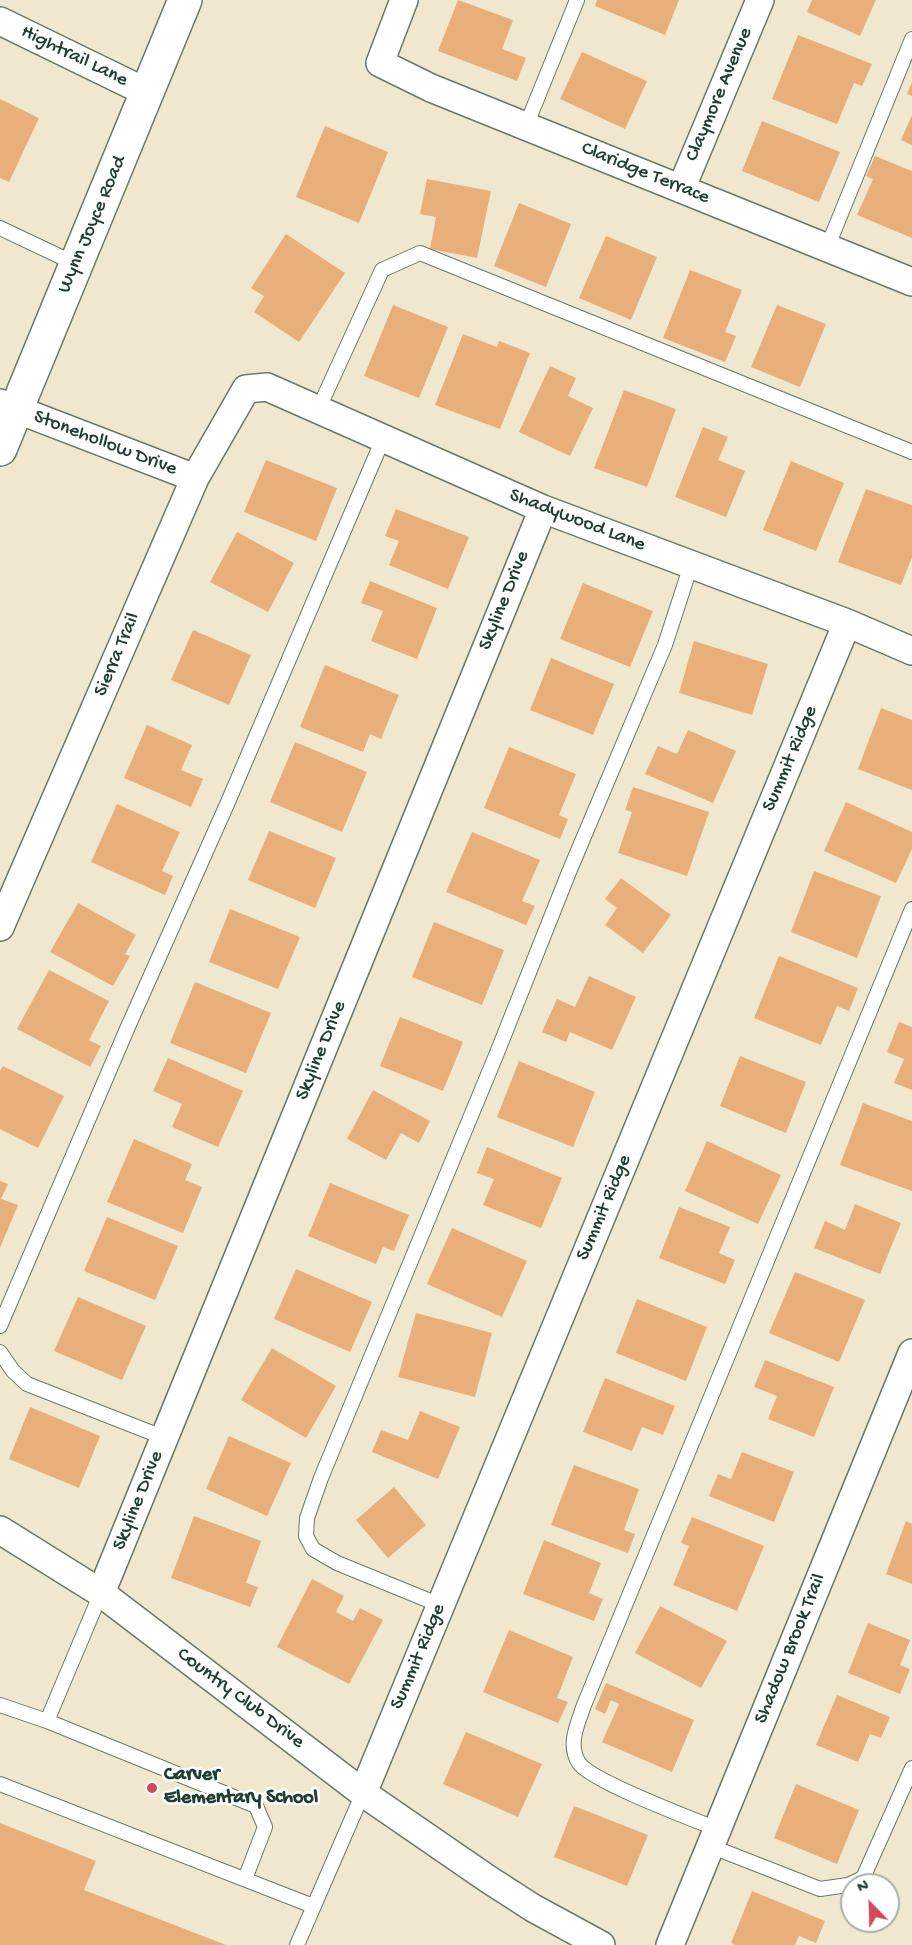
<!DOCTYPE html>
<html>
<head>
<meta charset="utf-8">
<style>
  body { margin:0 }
  #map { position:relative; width:912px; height:1945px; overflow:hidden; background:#efe8ce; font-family:"Gochi Hand",sans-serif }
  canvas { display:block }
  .north { position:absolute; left:840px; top:1873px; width:60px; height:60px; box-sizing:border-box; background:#fff; border:2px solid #a5b1ae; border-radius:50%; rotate:337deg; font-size:16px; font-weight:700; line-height:24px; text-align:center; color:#1f3d34 }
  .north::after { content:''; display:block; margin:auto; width:21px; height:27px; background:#d1495b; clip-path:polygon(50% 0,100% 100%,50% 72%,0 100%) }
</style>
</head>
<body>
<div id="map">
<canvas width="912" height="1945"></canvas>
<div class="north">N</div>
</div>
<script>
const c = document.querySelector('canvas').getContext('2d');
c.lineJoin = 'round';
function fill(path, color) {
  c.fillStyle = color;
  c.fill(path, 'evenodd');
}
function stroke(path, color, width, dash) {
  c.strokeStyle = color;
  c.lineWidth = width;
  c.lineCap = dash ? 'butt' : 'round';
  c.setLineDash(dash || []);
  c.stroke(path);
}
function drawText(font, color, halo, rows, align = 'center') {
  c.font = font + ' "Gochi Hand",sans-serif';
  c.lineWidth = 5;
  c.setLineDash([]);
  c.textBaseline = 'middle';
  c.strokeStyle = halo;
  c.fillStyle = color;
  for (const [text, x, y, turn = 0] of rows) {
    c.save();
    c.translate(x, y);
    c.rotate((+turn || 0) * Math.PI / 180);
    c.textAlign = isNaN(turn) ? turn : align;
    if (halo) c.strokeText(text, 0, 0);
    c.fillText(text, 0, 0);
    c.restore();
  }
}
const building = new Path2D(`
  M458 0 513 20 502 49 526 58 517 81 438 51Z
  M597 0H679L665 35 595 6Z
  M812 0H876L860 36 807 12Z
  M798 35 872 64 862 86 854 83 837 124 772 99Z
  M582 52 647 81 625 129 560 99Z
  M912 82V96L907 94Z
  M0 99 39 118 9 182 0 178Z
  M912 115V145L901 140Z
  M762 121 840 152 819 202 742 171Z
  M325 126 388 152 359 223 296 197Z
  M875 156 912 171V238L857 215 873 179 866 176Z
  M427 179 491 191 477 258 430 249 436 217 420 214Z
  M519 203 571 224 546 287 494 266Z
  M286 234 345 273 299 342 254 312 264 296 251 288Z
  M606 236 657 257 631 320 579 298Z
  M690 270 742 290 725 332 736 336 725 362 663 338Z
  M393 305 448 327 419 398 364 376Z
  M777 305 826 324 800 387 751 367Z
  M463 334 497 347 499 341 530 353 500 429 435 405Z
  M550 366 576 378 568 396 593 408 570 456 519 432Z
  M624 390 676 409 647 487 594 468Z
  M703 427 728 437 718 460 745 471 726 517 675 497Z
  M266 460 337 488 316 541 244 512Z
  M791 461 844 483 816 551 763 530Z
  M866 489 912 505V557L901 585 838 562Z
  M396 509 469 537 448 589 389 565 399 541 385 536Z
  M237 532 294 563 268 612 210 582Z
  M370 581 437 608 417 659 371 641 383 611 361 603Z
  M583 583 653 611 630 667 560 639Z
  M193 630 251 655 229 705 171 680Z
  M694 641 768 664 752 715 679 693Z
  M551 658 614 684 593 735 530 710Z
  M325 665 399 695 381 739 370 734 363 752 300 727Z
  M881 708 912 720V790L858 769Z
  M147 725 192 745 181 770 203 779 191 807 124 778Z
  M688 730 736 751 713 803 645 774 658 746 677 754Z
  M295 742 367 772 342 832 270 802Z
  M509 747 576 774 559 815 568 819 560 839 484 808Z
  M633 787 709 812 687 876 618 853 632 812 625 810Z
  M846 802 912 832V849L896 883 824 851Z
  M117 804 180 832 162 871 173 876 165 895 91 862Z
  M269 831 336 858 315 908 248 880Z
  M472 832 540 860 522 901 535 906 526 925 446 892Z
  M814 871 881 896 857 958 791 932Z
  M621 878 671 915 643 953 605 925 617 908 605 899Z
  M78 903 136 935 125 954 130 956 113 986 50 952Z
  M230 909 300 937 278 989 209 962Z
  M434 922 504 950 482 1005 412 977Z
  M779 956 858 988 849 1011 837 1006 821 1045 754 1018Z
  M49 970 109 1001 89 1040 101 1046 90 1067 17 1029Z
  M589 976 636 997 612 1050 570 1032 566 1042 542 1032 557 999 575 1007Z
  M195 982 271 1013 246 1073 170 1043Z
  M400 1017 463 1042 443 1091 380 1066Z
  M899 1022 912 1027V1090L894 1083 904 1059 887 1052Z
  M740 1056 806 1082 786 1133 720 1106Z
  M168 1058 243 1091 218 1147 172 1127 182 1104 153 1091Z
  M519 1061 595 1092 573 1147 497 1117Z
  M3 1066 64 1096 38 1148 0 1129V1071Z
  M373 1090 430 1121 419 1143 401 1133 386 1160 347 1139Z
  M863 1103 912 1121V1191L840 1165Z
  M134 1139 192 1164 185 1180 202 1187 183 1233 107 1202Z
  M707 1141 781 1175 758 1224 685 1191Z
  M487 1147 562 1178 541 1228 483 1205 494 1179 477 1173Z
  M0 1181 8 1184 1 1199 18 1205 0 1248Z
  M330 1183 409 1215 394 1251 383 1247 376 1264 308 1236Z
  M855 1204 901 1223 880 1274 814 1248 825 1221 845 1230Z
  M679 1207 730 1227 719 1253 735 1260 725 1284 659 1258Z
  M107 1217 178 1246 155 1300 84 1271Z
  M452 1228 527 1261 502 1317 427 1284Z
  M296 1269 372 1302 350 1352 274 1319Z
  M795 1272 865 1300 839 1362 769 1333Z
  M78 1297 146 1326 122 1380 54 1351Z
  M637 1299 707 1327 686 1381 616 1353Z
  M416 1313 492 1333 475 1397 398 1377Z
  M272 1348 336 1386 306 1438 241 1400Z
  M765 1360 834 1387 814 1437 768 1419 777 1396 754 1387Z
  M605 1378 675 1406 663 1435 642 1427 632 1451 583 1432Z
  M30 1407 100 1436 79 1488 9 1459Z
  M420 1411 460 1427 438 1479 372 1452 381 1430 408 1440Z
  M229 1436 291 1463 267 1516 206 1489Z
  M742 1452 794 1472 774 1522 709 1496 718 1474 731 1479Z
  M574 1465 639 1489 624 1530 635 1534 628 1553 551 1525Z
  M394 1487 426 1525 388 1558 356 1520Z
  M194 1516 261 1541 246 1583 258 1587 250 1607 171 1578Z
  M692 1517 764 1546 737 1611 673 1585 689 1546 681 1543Z
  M906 1521 912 1524V1584L886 1574Z
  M544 1540 601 1563 589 1593 603 1599 594 1621 523 1594Z
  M312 1579 344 1596 336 1612 353 1621 360 1608 383 1620 349 1684 277 1647Z
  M660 1606 727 1641 701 1688 635 1653Z
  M868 1623 910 1640 900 1665 910 1669 900 1694 848 1673Z
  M509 1630 573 1657 557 1698 568 1702 558 1723 483 1692Z
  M606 1683 694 1720 672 1772 602 1742 619 1704 611 1700 605 1714 595 1709Z
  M837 1695 890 1717 881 1738 870 1734 858 1762 816 1745Z
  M466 1732 542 1764 518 1817 443 1784Z
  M796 1784 859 1810 837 1864 774 1838Z
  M574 1806 648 1835 627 1886 554 1857Z
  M0 1823 96 1861 84 1890 226 1945H0Z
  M752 1891 825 1921 816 1943 799 1936 795 1945H735L731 1943Z`);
const service = new Path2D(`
  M526 126 577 0
  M0 228 76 264
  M827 248 912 39
  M318 410 382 270 420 253 912 452
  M0 1326 127 1029 228 802 383 439
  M0 1352 13 1371 27 1384 165 1438
  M440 1605 337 1563 313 1549 306 1536 307 1518 321 1478 497 1053 569 872 665 645 691 565
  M0 1705 47 1721 256 1806 265 1827 245 1879
  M47 1721 101 1593
  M0 1784 313 1906
  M717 1829C692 1819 591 1781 579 1763 567 1745 578 1723 584 1705L912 909
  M710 1846 820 1889 848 1885 863 1878 912 1768
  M297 1945 363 1793`);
const minor = new Path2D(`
  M404 0 380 63 431 88 912 282
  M0 21 148 93
  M681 189 760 0
  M0 403 195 478
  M0 927 195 478 246 389 267 387 543 509 847 623 912 651
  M0 1530 101 1593 363 1793 488 1879 533 1908 601 1945
  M101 1593 543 509
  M363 1793 847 623
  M670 1945 912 1353`);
const tertiary = new Path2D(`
  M0 449 185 0`);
const markers = [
  [152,1788,6,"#d1495b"]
];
const streetNames = [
  ["Hightrail Lane",74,57,26],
  ["Claymore Avenue",720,95,-67],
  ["Claridge Terrace",645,174,22],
  ["Wynn Joyce Road",93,225,-67],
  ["Stonehollow Drive",105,444,21],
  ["Shadywood Lane",577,521,21],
  ["Skyline Drive",505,601,-68],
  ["Sierra Trail",118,655,-67],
  ["Summit Ridge",791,759,-67],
  ["Skyline Drive",322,1051,-68],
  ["Summit Ridge",605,1208,-67],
  ["Skyline Drive",139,1501,-68],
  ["Shadow Brook Trail",791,1649,-68],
  ["Summit Ridge",419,1657,-67],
  ["Country Club Drive",240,1699,37]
];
const poiNames = [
  ["Carver",164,1776],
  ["Elementary School",164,1799]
];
fill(building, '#e9af7a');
stroke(service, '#68796a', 16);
stroke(minor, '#68796a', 30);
stroke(tertiary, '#68796a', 36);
stroke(service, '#fff', 14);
stroke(minor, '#fff', 27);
stroke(tertiary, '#fff', 33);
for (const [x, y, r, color] of markers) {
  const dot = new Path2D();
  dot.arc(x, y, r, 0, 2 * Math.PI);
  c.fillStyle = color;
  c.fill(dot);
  stroke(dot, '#fff', 2);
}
drawText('20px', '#1f3d34', '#fff', streetNames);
drawText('bold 20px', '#1f3d34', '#fff', poiNames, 'left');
</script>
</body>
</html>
